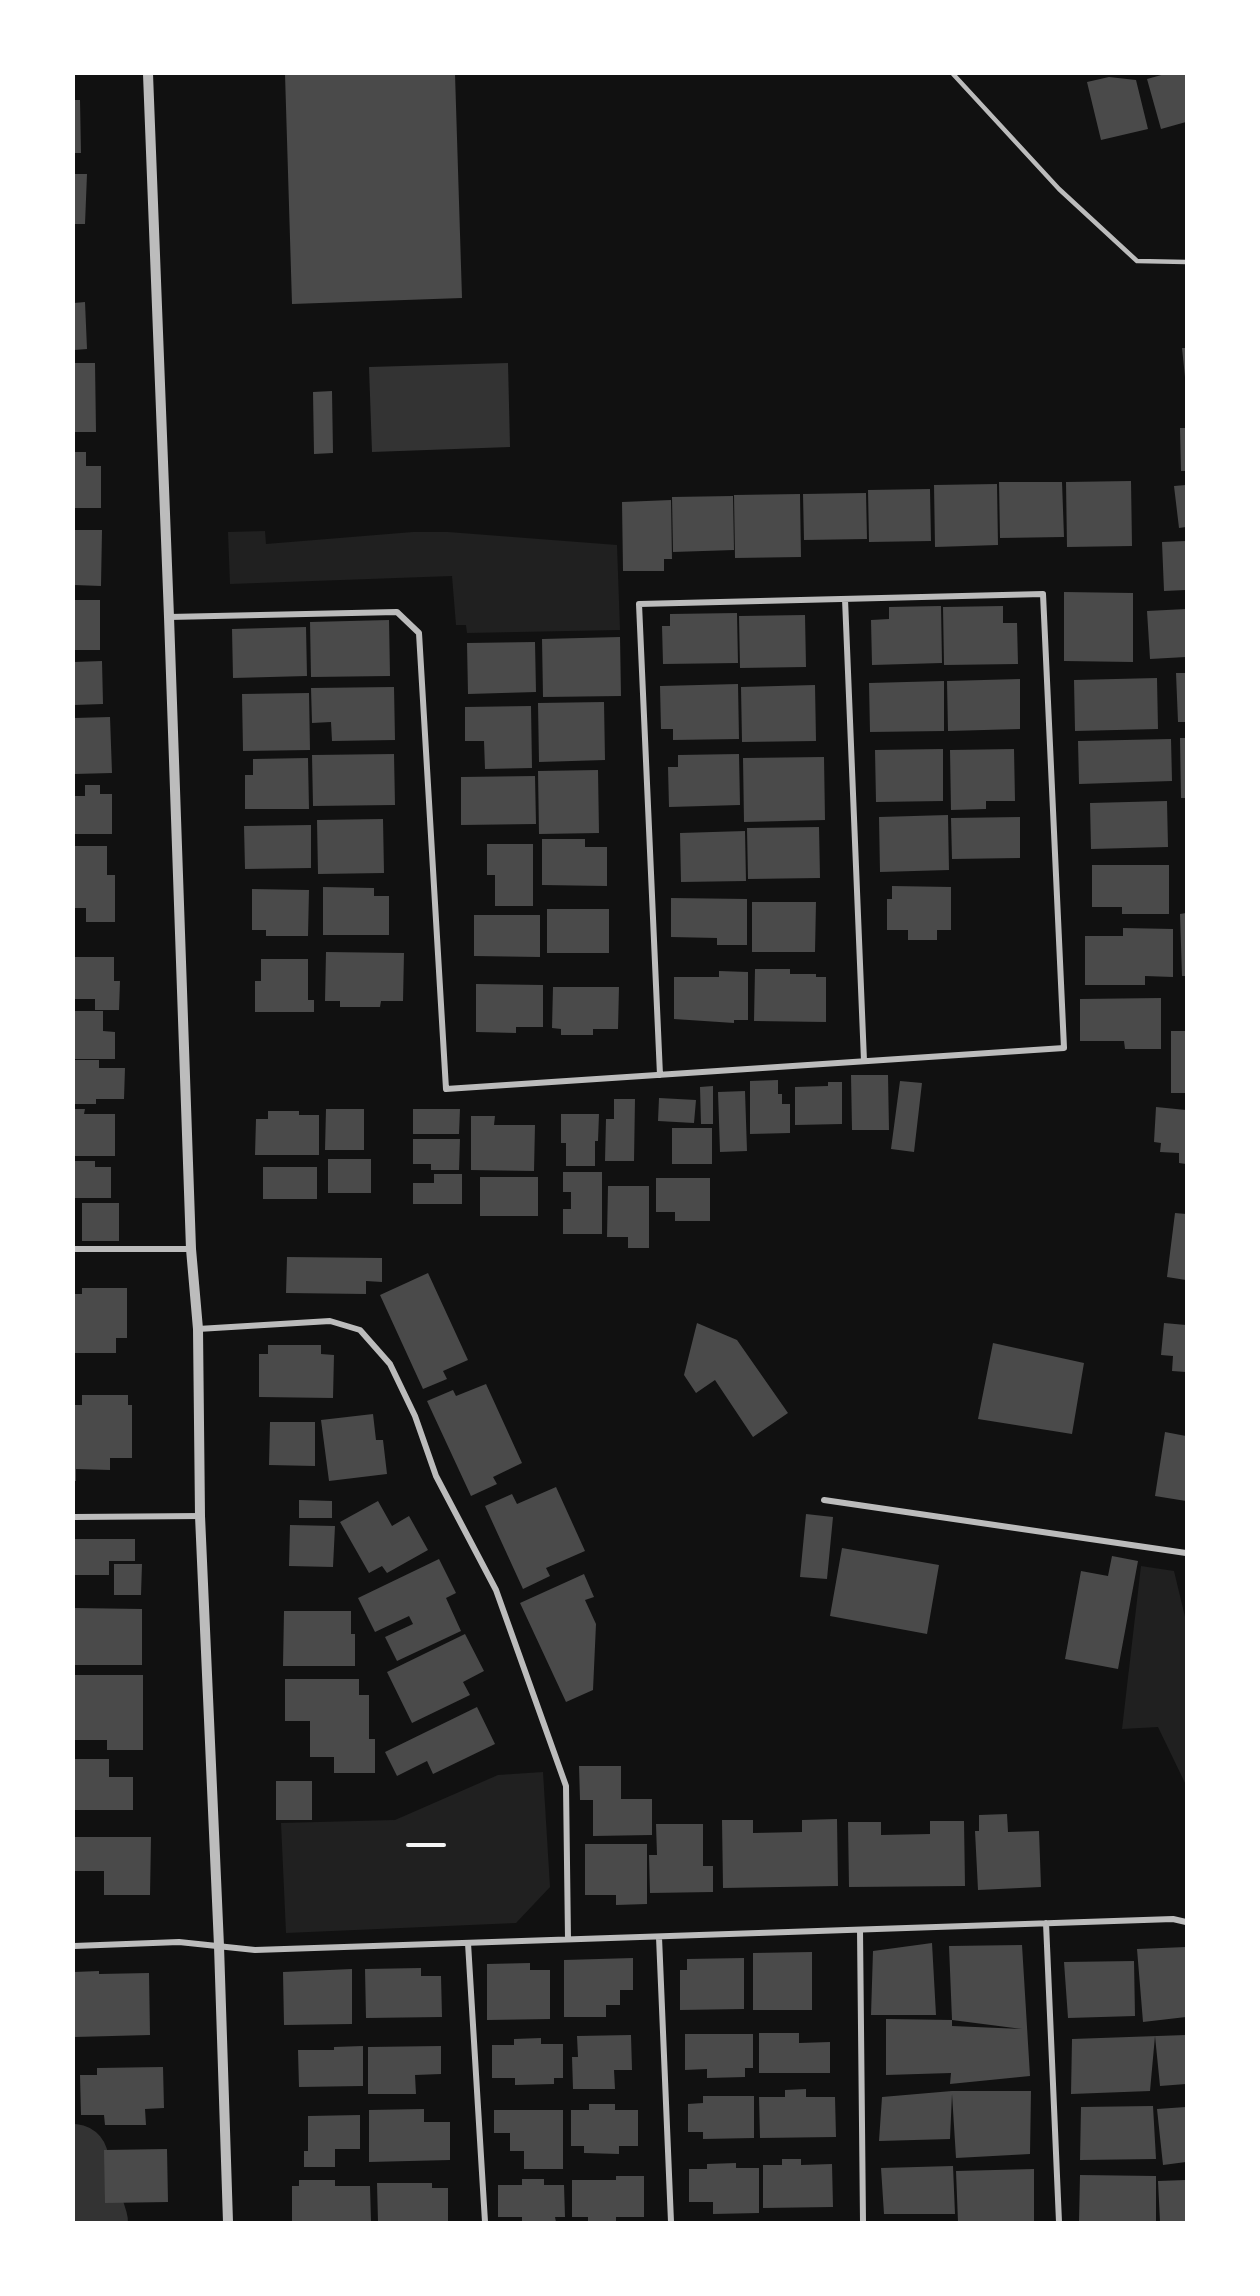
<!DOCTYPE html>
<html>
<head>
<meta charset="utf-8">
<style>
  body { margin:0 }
  #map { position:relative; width:1260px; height:2296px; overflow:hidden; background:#111; font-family:"PT Serif",serif }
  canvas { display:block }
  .frame { position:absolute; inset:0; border:75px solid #fff; pointer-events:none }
</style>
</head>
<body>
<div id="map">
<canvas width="1260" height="2296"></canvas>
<div class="frame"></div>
</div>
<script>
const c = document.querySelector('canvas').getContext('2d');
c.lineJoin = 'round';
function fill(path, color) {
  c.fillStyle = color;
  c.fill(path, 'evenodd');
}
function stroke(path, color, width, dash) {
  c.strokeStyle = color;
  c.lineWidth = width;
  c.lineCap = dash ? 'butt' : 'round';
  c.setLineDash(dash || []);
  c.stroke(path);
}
const green = new Path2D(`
  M265 531 266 544 413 532H448L617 545 620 630 467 633 466 625H456L452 576 230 584 228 532Z
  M1141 1566 1174 1571 1186 1621V1785L1158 1727 1122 1729Z
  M543 1772 550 1887 516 1923 286 1933 281 1823 395 1820 498 1775Z`);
const water = new Path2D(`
  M508 363 510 447 372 452 369 367Z`);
const river = new Path2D(`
  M74 2158 94 2222`);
const building = new Path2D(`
  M285 74H455L462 298 292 304Z
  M1165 74H1186V122L1161 129 1147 79Z
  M1109 77 1136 80 1148 129 1101 140 1087 82Z
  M74 100H80L81 153H74Z
  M74 174H87L85 224H74Z
  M85 302 87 349 74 350V303Z
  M1182 348H1186V377H1185Z
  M74 363H95L96 432H74Z
  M332 391 333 453 314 454 313 392Z
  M1180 428H1186V471H1181Z
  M74 452H86V466H101V508H74Z
  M1131 481 1132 546 1067 547 1066 482Z
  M999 482H1062L1064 537 1000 538Z
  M997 484 998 545 935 547 934 485Z
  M1186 485V527L1179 528 1174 486Z
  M930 489 931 541 869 542 868 490Z
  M866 493 867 539 804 540 803 494Z
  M800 494 801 557 735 558 734 495Z
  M733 496 734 550 673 552 672 497Z
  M671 500 672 559H664V571H623L622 502Z
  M74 530H102L101 586 74 585Z
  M1186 541V590L1164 591 1162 542Z
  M1064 592 1133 593V662L1064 661Z
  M74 600H100V650H74Z
  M941 606 942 663 872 665 871 620 889 619V607Z
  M1003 606V623H1017L1018 664 944 665 943 607Z
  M1186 609V657L1150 659 1147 611Z
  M737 613 738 663 663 664 662 626H670V614Z
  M805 615 806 667 740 668 739 616Z
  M389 620 390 676 311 677 310 622Z
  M306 627 307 676 233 678 232 629Z
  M620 637 621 696 543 697 542 639Z
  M535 642 536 692 468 694 467 643Z
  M102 661 103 704 74 705V662Z
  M1176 673H1186V722H1178Z
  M1157 678 1158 729 1075 731 1074 680Z
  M1020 679V729L948 731 947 681Z
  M944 681V731L870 732 869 683Z
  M738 684 739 739 673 740V729H661L660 686Z
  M815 685 816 741 742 742 741 687Z
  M394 687 395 740 332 741 331 722 312 723 311 688Z
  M309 693 310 750 243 751 242 694Z
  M604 702 605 760 539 762 538 703Z
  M531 706 532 768 485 769 484 741H465V707Z
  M110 717 112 773 74 774V718Z
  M1180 738H1186V798H1181Z
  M1171 739 1172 781 1079 784 1078 741Z
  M943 749V801L876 802 875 750Z
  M1014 749 1015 801H986V809L951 810 950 750Z
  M394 754 395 805 313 806 312 755Z
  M739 754 740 805 669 807 668 767H678V755Z
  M824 757 825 820 744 822 743 758Z
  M308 758 309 809H245V775H253V759Z
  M598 770 599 833 539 834 538 771Z
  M535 776 536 824 461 825V777Z
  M85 785H100V794H112V834H74V796H85Z
  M1167 801 1168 847 1091 849 1090 803Z
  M948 815 949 870 880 872 879 817Z
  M1020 817V858L952 859 951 818Z
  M383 819 384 873 318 874 317 820Z
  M311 825V868L245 869 244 826Z
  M819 827 820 878 748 879 747 828Z
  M745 831 746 881 681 882 680 833Z
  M542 839H585V847H607V886L542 885Z
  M487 844H533V906H495V875H487Z
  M74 846H107V875H115V922H86V908H74Z
  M1092 865H1169V914H1122V907H1092Z
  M892 886 951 887V930H937V940H908V930H887V899H892Z
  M323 887 374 888V896H389V935H323Z
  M252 889 309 890 308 936H266V930H252Z
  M671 898 747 899V945H717V938L671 937Z
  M752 902H816L815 952H752Z
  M547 909H609V953H547Z
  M1186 913V976H1182L1180 914Z
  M474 915H540V957L474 956Z
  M1123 928 1173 929V977L1145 976V985H1085V936H1123Z
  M326 952 404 953 403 1001H381L380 1007H340V1001H325Z
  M74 957H114V981H120L119 1010H95V999H74Z
  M261 959H308V1000H314V1012H255V981H261Z
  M755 969H790V974H816V977H826V1022L754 1021Z
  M719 971 748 972V1020H734V1023L674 1019V977H719Z
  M476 984 543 985V1027H516V1033L476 1032Z
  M553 987H619L618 1029H593V1035H561V1029L552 1028Z
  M1161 998V1049H1125L1124 1041H1080V999Z
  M74 1011H103V1031L115 1032V1059H74Z
  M1171 1031H1186V1093H1171Z
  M74 1060H99V1068H125L124 1099H96V1104H74Z
  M851 1075H888L889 1130H852Z
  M778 1080V1094H782V1104H790V1133L750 1134V1081Z
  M900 1081 922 1083 914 1152 891 1149Z
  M828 1082H842V1124L795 1125V1087L828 1086Z
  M713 1086V1124H701L700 1087Z
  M745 1091 747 1151 720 1152 718 1092Z
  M659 1098 696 1100 694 1123 658 1121Z
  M614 1099H635L634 1161H605L606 1119H614Z
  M1156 1107 1186 1110V1164L1179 1163V1153L1160 1152 1161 1143 1154 1142Z
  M74 1109H85L84 1114H115V1156H74Z
  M326 1109H364V1150H325Z
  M413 1109H460L459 1134H413Z
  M268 1111H299V1115H319V1155H255L256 1119H268Z
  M561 1114H599L598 1141H595V1166H566V1143H561Z
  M471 1116H495L494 1125H535L534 1171 471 1170Z
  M672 1128H712V1164H672Z
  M413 1139H460L459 1170H431V1164H413Z
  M328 1159H371V1193H328Z
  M74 1161H95V1167H111V1198H74Z
  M263 1167H317V1199H263Z
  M563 1172H602V1234H563V1209H571V1192H563Z
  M434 1174H462V1204H413V1183H434Z
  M480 1177H538V1216H480Z
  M656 1178H710V1221H675V1212H656Z
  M608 1186H649V1248H628V1237H607Z
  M82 1203H119V1241H82Z
  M1175 1213 1186 1214V1280L1167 1277Z
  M287 1257 382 1258V1282L366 1281V1294L286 1293Z
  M428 1273 468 1360 443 1371 447 1379 423 1389 380 1295Z
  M82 1288H127V1338H116V1353H74V1294H82Z
  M697 1323 737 1340 788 1413 753 1437 715 1380 696 1393 684 1375Z
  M1164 1323 1186 1325V1372L1172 1371 1173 1356 1161 1355Z
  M993 1343 1084 1363 1072 1434 978 1419Z
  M268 1345H321V1354L334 1355 333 1398 259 1397V1354H268Z
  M486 1384 522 1463 493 1477 497 1484 471 1496 427 1401 453 1390 456 1396Z
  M82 1395H128V1405H132V1458H110V1470L76 1469V1481H74V1405H82Z
  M373 1414 376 1440H383L387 1474 329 1481 321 1420Z
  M270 1422H315V1466L269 1465Z
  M1165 1432 1186 1436V1501L1155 1496Z
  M556 1487 585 1551 546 1568 550 1576 523 1589 485 1506 512 1494 517 1504Z
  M299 1500 332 1501V1518H299Z
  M378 1501 392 1526 409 1516 428 1550 387 1573 382 1566 369 1573 340 1522Z
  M806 1514 833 1517 827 1579 800 1577Z
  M290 1525 335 1526 333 1567 289 1566Z
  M74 1539H135V1561H109V1575H74Z
  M842 1548 939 1565 927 1634 830 1616Z
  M1112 1556 1138 1561 1118 1669 1065 1659 1081 1571 1108 1576Z
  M439 1559 456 1593 446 1598 461 1631 397 1661 385 1637 413 1624 409 1616 375 1632 358 1598Z
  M114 1564H142L141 1595H114Z
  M584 1574 594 1597 585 1600 596 1624 593 1690 566 1702 520 1603Z
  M74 1608 142 1609V1665H74Z
  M284 1611H351V1634H355V1666H283Z
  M465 1634 484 1671 463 1682 470 1695 412 1723 387 1672Z
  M74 1675H143V1750H107V1740H74Z
  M285 1679H359V1695H369V1739H375V1773H334V1757H310V1721H285Z
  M477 1707 495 1744 433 1774 427 1761 397 1776 385 1752Z
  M74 1759H109V1777H133V1810H74Z
  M579 1766H621V1799H652V1835L593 1836V1800H580Z
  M276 1781H312V1820H276Z
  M1007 1814 1008 1832 1039 1831 1041 1887 978 1890 975 1831H979V1815Z
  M837 1819 838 1886 723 1888 722 1820H753V1833L802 1832V1820Z
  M930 1821H964L965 1886 849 1887 848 1822H881V1835L930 1834Z
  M656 1824H703V1866H713V1892L650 1893 649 1855H657Z
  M74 1837H151L150 1895H104V1871H74Z
  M585 1844H647V1904L616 1905V1895H585Z
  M932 1943 936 2015H871L873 1951Z
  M1022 1945 1030 2076 950 2084 951 2073 886 2075V2019L952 2020V2026L1022 2029 952 2020 949 1946Z
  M1186 1947V2017L1143 2022 1137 1949Z
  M812 1952V2010H753V1953Z
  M633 1958V1990H620V2005H606V2017H564V1960Z
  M744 1958V2009L680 2010V1970H687V1959Z
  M1134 1961 1135 2016 1068 2018 1064 1962Z
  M530 1963V1970H550V2019L487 2020V1964Z
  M421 1968V1976H441L442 2017 366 2018 365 1969Z
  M352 1969V2024L284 2025 283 1972Z
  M99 1971V1974L149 1973 150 2035 74 2037V1972Z
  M759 2033H799V2043L830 2042V2073H759Z
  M685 2034H753V2068H745V2077L707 2078V2069L685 2070Z
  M631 2035 632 2070H614L615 2089H573L572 2057H578L577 2036Z
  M1186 2035V2084L1160 2086 1155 2036 1150 2091 1071 2094 1072 2039Z
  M541 2038V2044H563V2078H554V2084L515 2085V2078H492V2045H514V2039Z
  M363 2046V2086L299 2087 298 2050H334V2047Z
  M441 2046V2074L415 2075 416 2094H368V2047Z
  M163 2067 164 2108 145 2109 146 2125H105L104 2115H81L80 2075H97V2068Z
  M806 2089V2097H835L836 2137 760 2138 759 2097H785V2090Z
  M952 2091H1031L1030 2154 956 2158 952 2094 950 2139 879 2141 882 2097Z
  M703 2096H754V2138L703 2139V2132H688V2104L703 2103Z
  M589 2104H615V2110H638V2146H619V2154L584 2153V2146H571V2110H589Z
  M1153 2106 1156 2159 1080 2160 1081 2107Z
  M1186 2107V2162L1163 2165 1157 2109Z
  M424 2109V2122H450V2160L369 2162V2110Z
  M494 2110H563V2169H524V2151H510V2133H494Z
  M360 2115V2149H335V2167H304V2151H308V2116Z
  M167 2149 168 2202 105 2203 104 2150Z
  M782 2159H801V2165L832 2164 833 2207 763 2208V2165H782Z
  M736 2163V2168H759V2213L713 2214V2202H689V2169H707V2164Z
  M953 2166 955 2214H884L881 2168Z
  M1034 2169V2222H958L956 2171Z
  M1080 2175 1156 2176V2222H1079Z
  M616 2176H644V2217H616V2222H588V2217H572V2180H616Z
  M522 2179H544V2185H564L565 2217H555L556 2222H522V2217H498V2185H522Z
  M299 2180H335V2186H370L371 2222H292V2186H299Z
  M1186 2180V2222H1160L1158 2181Z
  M377 2183H432V2188H448V2222H378Z`);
const path = new Path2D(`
  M408 1845H444`);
const service = new Path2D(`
  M953 74 1059 189 1137 261 1186 262`);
const minor = new Path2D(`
  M845 599 864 1061
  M169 617 397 612 419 633 446 1089 1064 1048 1043 594 639 604 660 1075
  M74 1249H191
  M198 1329 330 1321 360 1330 390 1364 415 1416 436 1476 496 1590 566 1786 568 1939
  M824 1500 1186 1553
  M74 1517 200 1516
  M1046 1923 1059 2222
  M860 1930 863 2222
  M659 1937 671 2222
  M468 1943 485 2222
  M74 1946 179 1942 255 1950 1173 1919 1186 1922`);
const tertiary = new Path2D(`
  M148 74 169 617 191 1249 198 1329 200 1516 219 1946 228 2222`);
fill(green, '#202020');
fill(water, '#333');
stroke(river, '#333', 68);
fill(building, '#4a4a4a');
stroke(path, '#f5f5f5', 4);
stroke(service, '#bcbcbc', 4.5);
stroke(minor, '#bcbcbc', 6);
stroke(tertiary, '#bcbcbc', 10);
</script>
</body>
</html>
